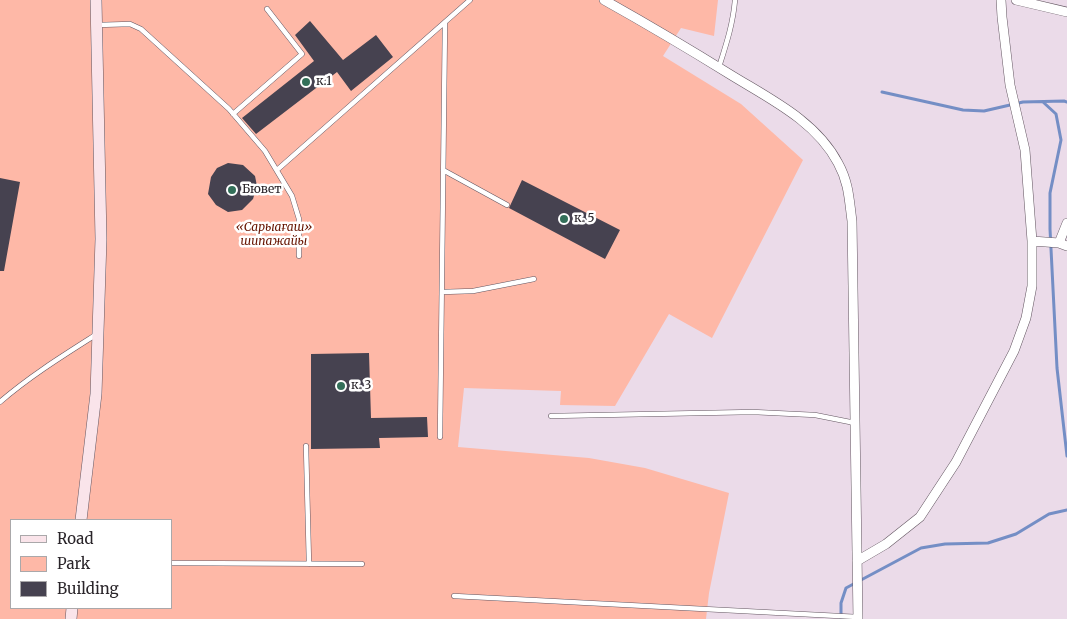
<!DOCTYPE html>
<html>
<head>
<meta charset="utf-8">
<style>
  body { margin:0 }
  #map { position:relative; width:1067px; height:619px; overflow:hidden; background:#ebdbe9; font-family:Merriweather,serif }
  canvas { display:block }
  .legend { position:absolute; left:10px; top:519px; width:162px; height:90px; box-sizing:border-box; background:#fff; border:1px solid #aaa8aa; margin:0; padding:6px 9px; list-style:none; font-size:15px; color:#2a252a }
  .legend li { display:flex; align-items:center; gap:10px; height:25px }
  .legend b { width:25px; border:1px solid #aaa8aa }
</style>
</head>
<body>
<div id="map">
<canvas width="1067" height="619"></canvas>
<ul class="legend">
<li><b style="height:6px;background:#fae4ea"></b>Road</li>
<li><b style="height:14px;background:#feb8a7"></b>Park</li>
<li><b style="height:14px;background:#464250"></b>Building</li>
</ul>
</div>
<script>
const c = document.querySelector('canvas').getContext('2d');
c.lineJoin = 'round';
function fill(path, color) {
  c.fillStyle = color;
  c.fill(path, 'evenodd');
}
function stroke(path, color, width, dash) {
  c.strokeStyle = color;
  c.lineWidth = width;
  c.lineCap = dash ? 'butt' : 'round';
  c.setLineDash(dash || []);
  c.stroke(path);
}
function drawText(font, color, halo, rows, align = 'center') {
  c.font = font + ' Merriweather,serif';
  c.lineWidth = 5;
  c.setLineDash([]);
  c.textBaseline = 'middle';
  c.strokeStyle = halo;
  c.fillStyle = color;
  for (const [text, x, y, turn = 0] of rows) {
    c.save();
    c.translate(x, y);
    c.rotate((+turn || 0) * Math.PI / 180);
    c.textAlign = isNaN(turn) ? turn : align;
    if (halo) c.strokeText(text, 0, 0);
    c.fillText(text, 0, 0);
    c.restore();
  }
}
const green = new Path2D(`
  M0 0H718L714 36 681 28 663 56 741 104 803 160 712 338 669 314 615 406 560 405 561 391 464 388 458 447 589 458 645 468 729 493 709 593 706 619H0ZM11 520H171V608H11Z`);
const stream = new Path2D(`
  M882 92 963 110 984 111 1023 102 1064 101 1067 102
  M1043 102 1056 114 1061 140 1050 193V229L1057 368 1067 456
  M841 619V603L846 588 921 548 945 544 988 543 1016 534 1049 514 1067 510`);
const building = new Path2D(`
  M310 21 343 60 376 35 393 57 351 91 337 72 256 134 242 118 314 61 295 35Z
  M228 163 243 165 255 176 257 186 253 199 242 210 228 212 216 205 208 194 211 177 217 168Z
  M0 178 20 182 4 271H0Z
  M522 180 620 230 605 259 509 208Z
  M369 353 371 418 427 417 428 437 379 438 380 448 311 449V354Z`);
const lane = new Path2D(`
  M98 25 130 24 141 29 229 109 265 151 292 196 299 219V256
  M719 67C726 45 733 24 735 0
  M233 114 302 54 267 9
  M277 170 470 0
  M443 170 507 205
  M442 292 473 291 534 279
  M0 402C30 376 64 355 97 334
  M551 416 753 412 815 415 855 423
  M440 437 445 22
  M306 446 309 564
  M171 563 362 564
  M454 596 858 617`);
const street = new Path2D(`
  M604 0C647 24 689 49 731 75 770 99 816 121 838 163 849 183 849 199 852 221L858 619
  M1016 0 1067 12
  M1032 241 1059 243 1067 246
  M1059 243 1067 223
  M857 561 886 544 920 517 956 462 1014 351 1026 318 1032 286V241L1025 150 1010 85 1002 17 1001 0`);
const secondary = new Path2D(`
  M81 520 96 394 101 239 96 0
  M71 619 72 608`);
const markers = [
  [306,82,5,"#336f59"],
  [232,190,5,"#336f59"],
  [564,219,5,"#336f59"],
  [341,386,5,"#336f59"]
];
const poiNames = [
  ["к.1",316,82],
  ["Бювет",242,190],
  ["к. 5",574,219],
  ["к. 3",351,386]
];
const parkNames = [
  ["«Сарыағаш»",274,228],
  ["шипажайы",274,242]
];
fill(green, '#feb8a7');
stroke(stream, '#748ec5', 3);
fill(building, '#464250');
stroke(lane, '#635661', 5.5);
stroke(street, '#635661', 10);
stroke(secondary, '#635661', 12);
stroke(lane, '#fff', 4.5);
stroke(street, '#fff', 9);
stroke(secondary, '#fae4ea', 11);
for (const [x, y, r, color] of markers) {
  const dot = new Path2D();
  dot.arc(x, y, r, 0, 2 * Math.PI);
  c.fillStyle = color;
  c.fill(dot);
  stroke(dot, '#fff', 2);
}
drawText('12px', '#2a252a', '#fff', poiNames, 'left');
drawText('italic 12px', '#661401', '#fff', parkNames);
</script>
</body>
</html>
